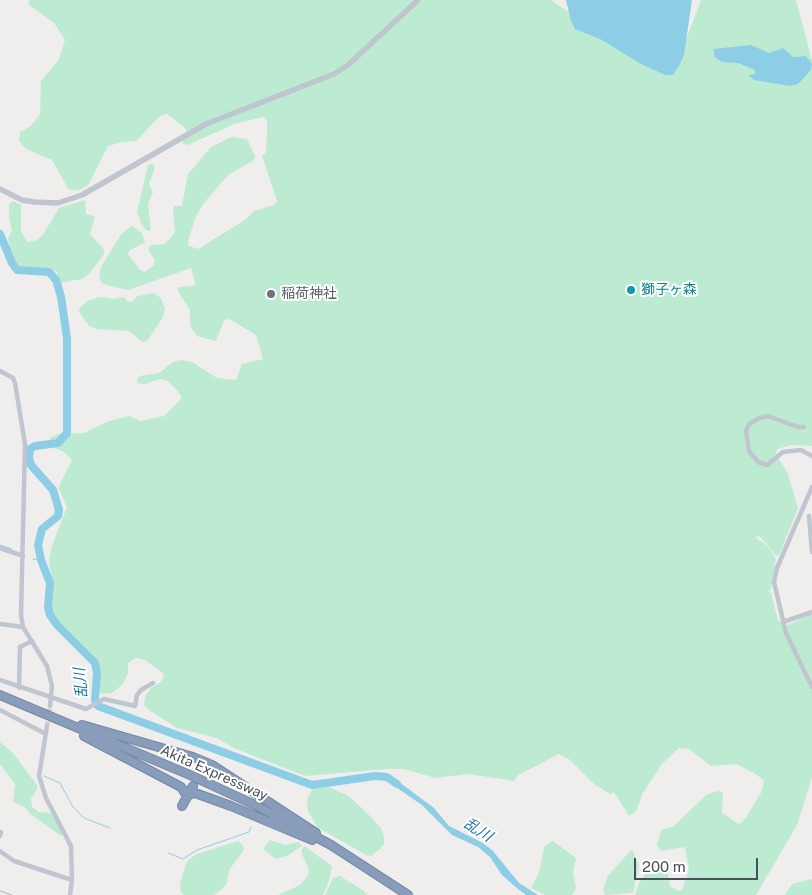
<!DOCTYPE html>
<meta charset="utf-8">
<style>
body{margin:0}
#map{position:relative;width:812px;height:895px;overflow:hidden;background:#f0eded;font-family:"Public Sans",sans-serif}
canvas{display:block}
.scale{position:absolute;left:634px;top:858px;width:124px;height:22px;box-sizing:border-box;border:2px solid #474f59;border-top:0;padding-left:6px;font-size:15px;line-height:18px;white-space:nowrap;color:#474f59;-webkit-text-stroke:4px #fff;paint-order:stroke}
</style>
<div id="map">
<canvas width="812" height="895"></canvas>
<div class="scale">200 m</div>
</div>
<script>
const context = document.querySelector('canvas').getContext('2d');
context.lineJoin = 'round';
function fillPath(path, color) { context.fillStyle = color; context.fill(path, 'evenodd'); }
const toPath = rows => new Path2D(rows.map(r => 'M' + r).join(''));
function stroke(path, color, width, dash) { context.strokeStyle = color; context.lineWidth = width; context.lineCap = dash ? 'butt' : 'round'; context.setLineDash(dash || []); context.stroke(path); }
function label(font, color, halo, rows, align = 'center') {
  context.font = font + ' "Public Sans","Noto Sans JP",sans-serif'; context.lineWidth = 4; context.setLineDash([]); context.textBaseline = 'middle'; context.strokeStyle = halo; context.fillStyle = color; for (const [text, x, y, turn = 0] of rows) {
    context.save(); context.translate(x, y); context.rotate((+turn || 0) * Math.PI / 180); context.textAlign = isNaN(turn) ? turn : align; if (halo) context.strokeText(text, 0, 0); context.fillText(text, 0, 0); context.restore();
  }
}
fillPath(toPath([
 [29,0,551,0,596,31,680,56,701,0,796,0,812,60,812,446,791,445,777,449,776,454,788,474,798,508,780,553,778,556,775,555,768,545,759,536,755,537,768,546,776,559,771,589,768,592,771,593,778,620,785,626,812,614,812,777,797,825,756,895,635,895,639,883,655,860,659,871,668,873,670,886,678,891,682,890,689,869,685,847,661,851,657,845,661,830,674,826,706,795,718,791,723,793,722,813,739,824,745,819,762,791,764,781,756,774,736,764,711,766,689,749,679,748,662,764,643,793,636,811,629,816,614,792,610,794,594,784,570,760,559,754,518,775,514,781,469,774,435,778,404,769,388,769,305,776,236,749,216,738,177,728,149,710,144,705,145,697,151,688,161,682,164,674,145,660,136,658,128,663,128,673,122,685,112,693,102,694,99,690,100,667,93,656,58,623,52,612,50,600,53,583,49,562,51,549,67,507,59,489,60,484,72,460,64,452,50,446,50,438,59,434,84,433,109,421,129,416,140,421,164,416,182,398,177,390,168,381,160,379,145,384,138,383,137,379,140,376,159,373,173,362,181,360,192,362,217,378,236,380,242,364,263,359,256,335,229,319,224,320,216,341,197,336,190,326,190,310,178,291,178,287,194,286,195,283,191,268,128,290,103,284,99,278,101,267,122,233,132,226,142,233,145,242,129,251,128,254,140,270,145,272,154,265,155,261,149,251,149,247,151,245,165,244,175,232,173,211,174,206,182,206,188,174,211,147,231,137,247,139,255,156,254,160,228,175,204,203,196,216,188,241,189,246,198,249,245,220,254,211,274,205,277,201,262,156,266,152,267,133,267,121,263,117,234,124,188,145,183,144,183,139,188,135,185,128,167,114,160,116,136,141,122,142,108,146,89,184,79,190,69,190,52,160,26,149,19,141,20,132,31,126,40,114,41,81,59,59,65,40,54,23,29,5],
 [153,164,155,168,149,184,153,192,148,204,151,230,147,231,142,225,137,212,148,165],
 [85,200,86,214,95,217,90,234,104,249,104,254,89,274,82,279,59,283,57,272,50,268,22,268,11,260,8,238,12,231,9,218,9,204,13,201,21,205,21,231,27,242,37,240,42,236,59,208],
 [154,293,161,298,165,309,162,319,147,341,142,342,129,331,97,329,89,326,79,312,80,307,88,301,99,297,114,299,124,297,128,302,133,301,137,296],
 [0,742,13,753,37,785,37,789,31,799,32,807,39,812,51,813,63,832,61,836,29,813,25,807,13,802,15,784,0,764],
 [322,786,331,788,349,796,371,817,381,828,384,836,384,844,380,849,371,856,366,855,317,827,308,811,307,799,313,788],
 [270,840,285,845,299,842,302,846,287,856,276,859,263,849],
 [238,841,243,845,244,850,229,870,227,883,222,889,214,895,184,895,181,892,180,884,186,863,191,858,197,854],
 [553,841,576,858,573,873,576,888,572,895,545,895,531,888,539,872,544,847],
 [304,846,332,866,329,881,323,895,278,895,300,885,308,875,309,870,301,852],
 [632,849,639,866,633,893,605,895,603,889,608,876],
 [340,876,364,891,367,895,325,895,333,878],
 [812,879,812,895,785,895,792,884]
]), '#bdebd2');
fillPath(toPath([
 [566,0,692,0,684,55,679,66,673,75,665,75,639,63,602,40,575,29,571,21],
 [751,45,769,53,783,48,793,57,806,56,812,64,811,70,798,84,790,86,754,80,748,75,755,74,755,70,738,63,722,62,715,57,713,49],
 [391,776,434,808,449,826,483,843,493,851,519,883,538,895,526,895,518,889,502,875,490,857,478,847,452,835,422,805,387,781]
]), '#8dcee6');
stroke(toPath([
 [0,545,12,549],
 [33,559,41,560],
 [44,776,60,783,73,807,84,818,110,828],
 [168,853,183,859,197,850,249,832,251,827]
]), '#8dcee6', 1);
stroke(toPath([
 [0,234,12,263,17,270,49,272,56,280,61,297,67,338,67,433,58,443,35,446,30,449,29,458,31,465,53,490,59,510,58,516,42,529,38,545,41,560,50,583,48,607,50,615,57,625,95,663,97,673,95,700,98,706,312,785,375,776,387,777,397,784]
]), '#8dcee6', 8);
stroke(toPath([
 [47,726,50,706]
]), '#cecdcf', 4.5, [4.5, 2]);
stroke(toPath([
 [194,783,200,769]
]), '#cecdcf', 8, [8, 4]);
const motorway = toPath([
 [0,695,190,775,257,806,331,845,408,895],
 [82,725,193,757,212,765,316,833],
 [84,736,181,787,185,793],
 [188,795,195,793,231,806,312,840],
 [182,806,193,786]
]);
stroke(motorway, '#7388a5', 10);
stroke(toPath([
 [0,371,13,378,15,383,25,444,21,615,23,627,47,666,52,686,50,706],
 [804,427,798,427,768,416,759,418,749,424,746,431,749,451,758,462,767,465,783,452,801,450,812,456],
 [812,487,777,568,774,582,786,633,812,687],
 [809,516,812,552],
 [0,548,23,556],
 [783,622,812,612],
 [0,624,23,627],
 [0,680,86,709,104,699,135,706,137,695,141,690,153,683],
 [19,688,20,647,32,641],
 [0,710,46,734],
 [47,726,39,776,46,798,71,846,72,880,70,895],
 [0,836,1,832],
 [0,851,14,861,72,880]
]), '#bfc6cf', 4.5);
stroke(toPath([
 [0,189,22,200,34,202,58,203,82,195,206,124,334,74,348,65,418,0]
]), '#bfc6cf', 5.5);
stroke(motorway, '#879db9', 8);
stroke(toPath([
 [0,891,12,895]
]), '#b0b2b7', 1);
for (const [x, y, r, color] of [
 [631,290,5,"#0f9aa8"],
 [271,294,5,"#6b7280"]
]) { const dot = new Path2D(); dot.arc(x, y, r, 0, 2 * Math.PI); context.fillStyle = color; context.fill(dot); stroke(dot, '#fff', 2); }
label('14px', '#0d838f', '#fff', [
 ["獅子ヶ森",641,290]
], 'left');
label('14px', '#5b616d', '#fff', [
 ["稲荷神社",281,294]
], 'left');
label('14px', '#474f59', '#fff', [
 ["Akita Expressway",214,773,24]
]);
label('italic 15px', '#15799e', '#fff', [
 ["乱川",81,683,-95],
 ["乱川",478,830,32]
]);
</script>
